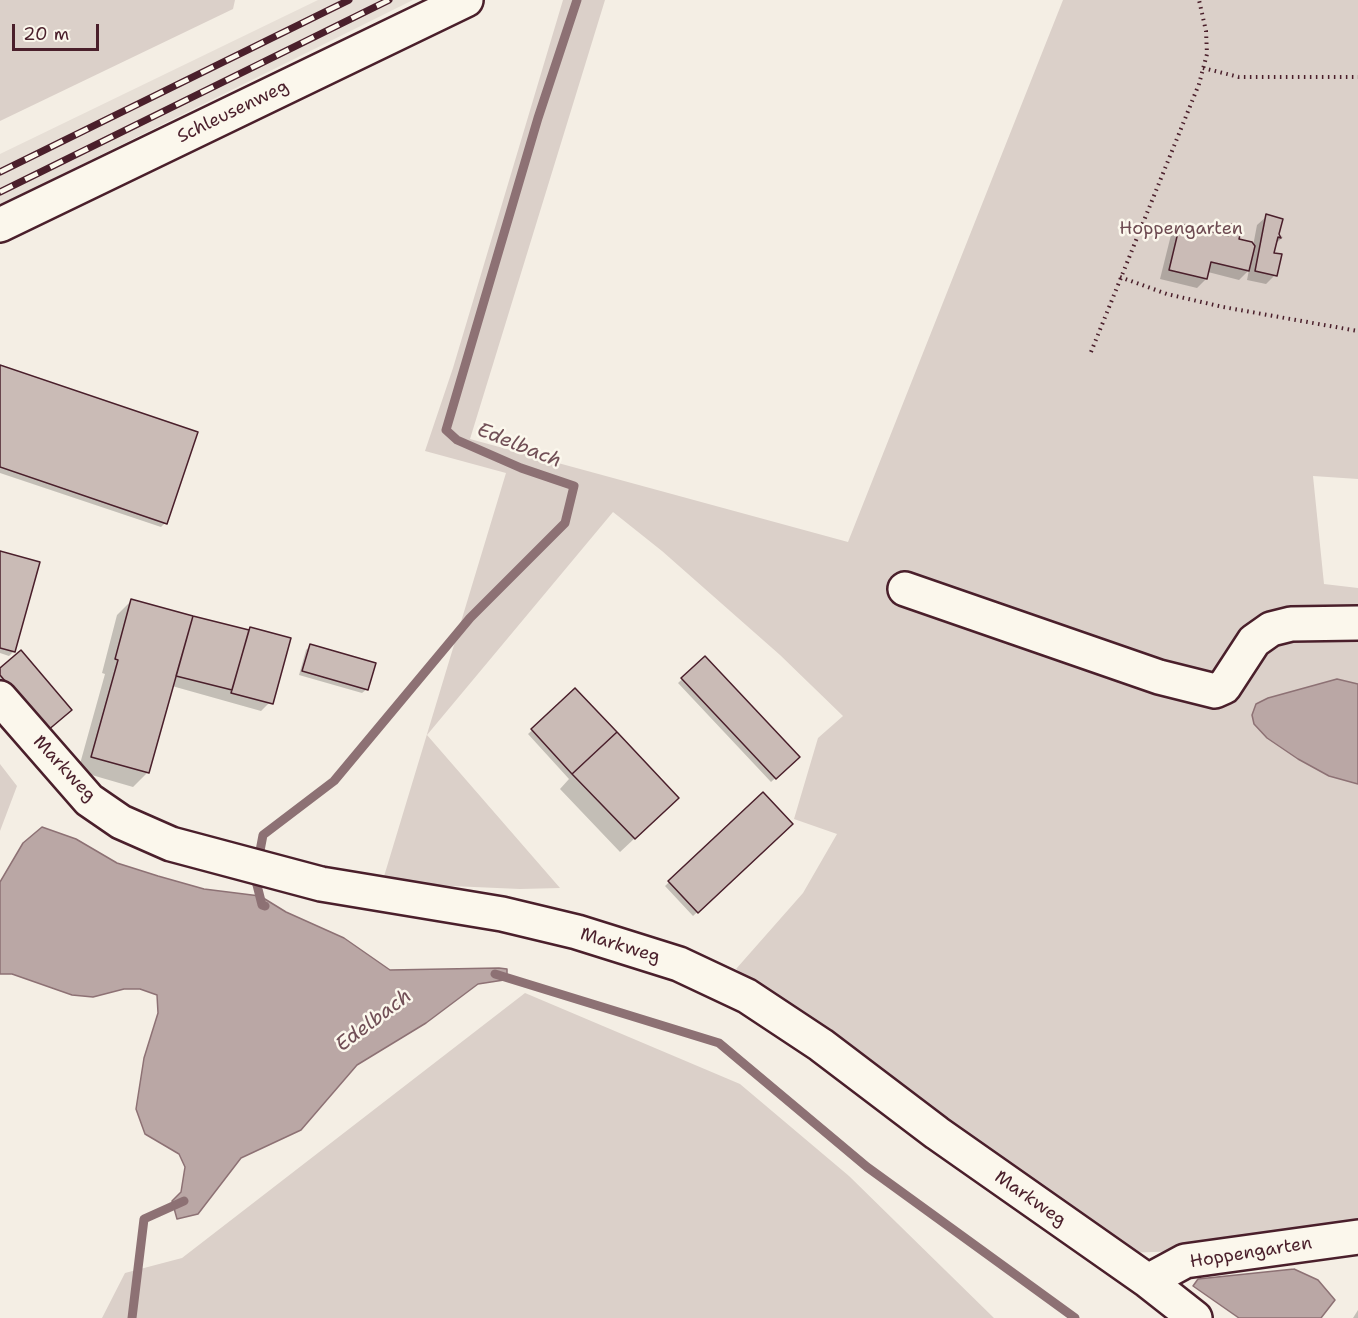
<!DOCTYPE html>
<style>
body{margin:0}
#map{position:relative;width:1358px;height:1318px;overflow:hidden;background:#f4eee4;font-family:"Shantell Sans",sans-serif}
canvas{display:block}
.scale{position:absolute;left:12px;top:24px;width:87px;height:27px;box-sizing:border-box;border:3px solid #4a1f2b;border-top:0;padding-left:8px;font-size:18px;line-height:21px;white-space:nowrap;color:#4a1f2b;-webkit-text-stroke:4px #fbf7ec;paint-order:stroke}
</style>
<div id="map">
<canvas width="1358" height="1318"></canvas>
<div class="scale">20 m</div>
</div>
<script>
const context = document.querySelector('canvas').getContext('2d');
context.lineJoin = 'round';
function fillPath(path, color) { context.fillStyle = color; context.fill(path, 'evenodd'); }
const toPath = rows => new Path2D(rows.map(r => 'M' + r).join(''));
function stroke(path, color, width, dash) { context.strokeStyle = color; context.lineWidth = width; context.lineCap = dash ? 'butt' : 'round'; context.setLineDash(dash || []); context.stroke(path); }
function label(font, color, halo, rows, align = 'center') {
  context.font = font + ' "Shantell Sans",sans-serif'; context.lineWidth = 5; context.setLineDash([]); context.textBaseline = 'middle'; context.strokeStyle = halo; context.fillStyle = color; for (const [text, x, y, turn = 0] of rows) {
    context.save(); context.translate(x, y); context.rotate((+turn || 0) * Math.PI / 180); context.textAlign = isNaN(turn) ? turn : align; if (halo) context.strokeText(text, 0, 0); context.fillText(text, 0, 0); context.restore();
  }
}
fillPath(toPath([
 [318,0,413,0,0,205,0,154]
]), '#e7dfd6');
fillPath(toPath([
 [0,0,235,0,233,9,0,121],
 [563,0,605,0,470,439,848,542,1063,0,1358,0,1358,479,1313,476,1324,584,1358,588,1358,1228,1182,1251,1125,1253,825,1037,736,969,803,893,837,834,794,819,818,738,843,716,780,655,662,551,613,512,427,735,560,888,520,889,382,883,506,473,425,451,453,368],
 [0,764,17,786,0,831],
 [525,993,740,1084,849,1176,994,1318,102,1318,125,1273,182,1258]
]), '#dbd0c9');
const water = toPath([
 [1337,679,1358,684,1358,784,1329,776,1298,759,1267,738,1254,724,1252,715,1256,704,1268,698,1337,679],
 [42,827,76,839,117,863,158,876,204,889,260,896,286,912,344,938,390,970,499,968,507,969,507,975,504,980,478,984,426,1023,357,1065,301,1130,241,1158,198,1214,177,1219,172,1201,181,1192,185,1167,179,1154,145,1134,136,1109,144,1058,158,1013,157,995,140,989,124,989,93,997,72,995,12,974,0,974,0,882,23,843,42,827],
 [1294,1269,1318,1280,1335,1300,1321,1318,1239,1318,1193,1286,1198,1279,1294,1269]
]);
fillPath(water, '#baa7a5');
stroke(water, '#8d7174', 1.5);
fillPath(toPath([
 [1267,216,1277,235,1283,237,1274,245,1272,254,1275,275,1266,284,1247,280,1249,270,1239,280,1208,272,1206,279,1197,288,1160,279,1171,235,1180,226,1222,236,1231,226,1237,240,1253,246,1257,225],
 [0,366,165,523,161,527,0,473],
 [0,552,14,651,9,656,0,653],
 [131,601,248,631,250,628,270,702,261,711,172,686,148,772,133,787,78,771,105,674,102,673,117,615],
 [310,646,367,689,362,693,299,675,306,650],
 [705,658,798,757,771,782,678,683],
 [0,670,70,710,0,684],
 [575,690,663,812,620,852,560,789,569,779,528,734],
 [763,794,791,824,693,916,665,886],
 [1358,1310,1358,1318,1353,1318]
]), '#0003');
stroke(toPath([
 [259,856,263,835,334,781,470,618,565,523,574,486,521,468,457,440,446,430,538,118,577,0],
 [256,881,262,905,265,906],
 [495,974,719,1043,867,1167,1075,1318],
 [132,1318,144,1219,184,1201]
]), '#8d7174', 9);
const building = toPath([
 [1266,214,1283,219,1279,234,1281,238,1278,237,1274,253,1282,254,1277,276,1255,271,1266,214],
 [1180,224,1228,236,1231,224,1242,227,1239,239,1252,242,1255,246,1249,271,1211,262,1207,279,1169,270,1180,224],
 [0,365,198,432,167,524,0,467,0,365],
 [0,551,40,562,15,652,0,648,0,551],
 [131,599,193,616,149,773,91,757,118,660,115,659,131,599],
 [193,616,249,630,232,690,176,676,193,616],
 [250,627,291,638,273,704,231,693,250,627],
 [310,644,376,663,368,690,302,671,310,644],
 [21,650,72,710,47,731,0,675,0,668,21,650],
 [705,656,800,757,776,779,681,678,705,656],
 [575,688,617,732,572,774,531,729,575,688],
 [617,732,679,798,635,839,572,774,617,732],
 [763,792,793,824,698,913,668,881,763,792]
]);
fillPath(building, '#cabbb6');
stroke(building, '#4a1f2b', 1.5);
const minor = toPath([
 [0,225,466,0],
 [905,589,1159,677,1215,691,1224,687,1254,641,1271,629,1291,624,1358,623],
 [0,698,89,800,121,822,171,844,321,884,502,914,577,932,679,964,747,996,821,1045,937,1133,1148,1281,1195,1318],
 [1148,1281,1185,1261,1358,1237]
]);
stroke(minor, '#4a1f2b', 38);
stroke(toPath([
 [1203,68,1239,77,1358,77],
 [1120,277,1167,294,1223,307,1358,331],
 [1091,352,1199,84,1207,54,1206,31,1199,0]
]), '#4a1f2b', 4, [1.5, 4.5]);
stroke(minor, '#fbf7ec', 33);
const rail = toPath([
 [0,172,349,0],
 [0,192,389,0]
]);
stroke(rail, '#4a1f2b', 7);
stroke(rail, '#fbf7ec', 4.5, [14]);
label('18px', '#4a1f2b', '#fbf7ec', [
 ["Schleusenweg",233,112,-26],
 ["Markweg",64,769,47],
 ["Markweg",620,946,17],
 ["Markweg",1030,1199,35],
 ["Hoppengarten",1251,1253,-9]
]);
label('18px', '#6e4b52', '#fbf7ec', [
 ["Hoppengarten",1181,229]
]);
label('italic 20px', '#714f56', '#fbf7ec', [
 ["Edelbach",519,446,22],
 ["Edelbach",374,1021,-37]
]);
</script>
